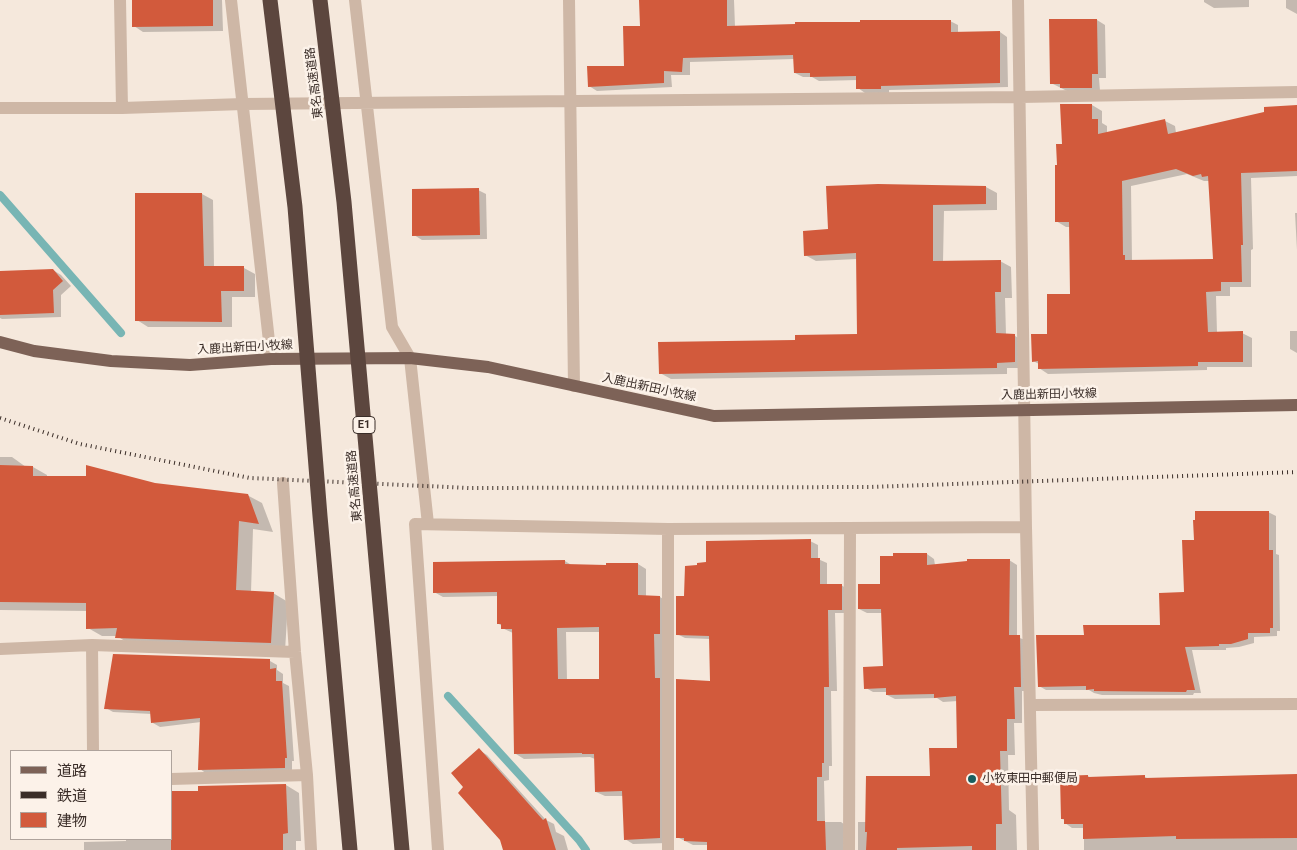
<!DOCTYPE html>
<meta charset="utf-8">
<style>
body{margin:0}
#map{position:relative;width:1297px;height:850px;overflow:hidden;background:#f5e8dc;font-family:Roboto,"Noto Sans JP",sans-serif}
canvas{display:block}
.legend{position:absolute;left:10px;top:750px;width:162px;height:90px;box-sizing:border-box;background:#fcf2e9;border:1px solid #aea39c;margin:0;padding:6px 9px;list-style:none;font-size:15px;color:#3a2d28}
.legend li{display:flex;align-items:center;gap:10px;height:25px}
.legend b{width:25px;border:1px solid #aea39c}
</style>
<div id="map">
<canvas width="1297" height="850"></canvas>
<ul class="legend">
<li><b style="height:6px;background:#7d6257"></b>道路</li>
<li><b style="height:6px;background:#3a2d28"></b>鉄道</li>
<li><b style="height:14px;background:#d25a3c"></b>建物</li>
</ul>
</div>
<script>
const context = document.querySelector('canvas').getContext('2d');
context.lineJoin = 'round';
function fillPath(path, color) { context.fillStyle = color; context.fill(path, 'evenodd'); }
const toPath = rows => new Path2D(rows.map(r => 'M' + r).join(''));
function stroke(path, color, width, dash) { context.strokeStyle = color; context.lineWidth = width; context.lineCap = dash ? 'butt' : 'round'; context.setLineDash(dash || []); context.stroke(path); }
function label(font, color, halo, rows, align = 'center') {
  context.font = font + ' Roboto,"Noto Sans JP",sans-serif'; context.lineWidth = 5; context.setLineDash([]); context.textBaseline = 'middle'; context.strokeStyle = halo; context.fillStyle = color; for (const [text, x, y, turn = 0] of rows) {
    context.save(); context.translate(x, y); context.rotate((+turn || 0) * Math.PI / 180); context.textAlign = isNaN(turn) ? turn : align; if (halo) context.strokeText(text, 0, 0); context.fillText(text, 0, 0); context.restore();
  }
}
fillPath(toPath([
 [133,0,222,0,223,31,143,32,134,26],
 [640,0,734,0,735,27,950,21,958,25,958,33,1000,32,1007,37,1008,87,889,90,889,93,865,93,858,88,858,80,819,81,812,77,803,77,795,73,794,59,690,62,690,75,671,75,672,87,597,91,589,86,626,67,642,27],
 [1204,0,1249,0,1249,7,1214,8,1204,2],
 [1286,0,1297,0,1297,14,1286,8],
 [1050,20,1097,20,1105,25,1106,78,1099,78,1100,91,1069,92,1051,83],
 [1092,105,1102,111,1102,123,1107,126,1107,133,1165,121,1175,126,1176,133,1297,107,1297,176,1251,178,1253,249,1251,250,1251,287,1230,287,1230,296,1216,296,1217,333,1242,333,1252,338,1252,367,1207,367,1207,370,1048,374,1039,368,1039,364,1033,361,1072,295,1070,227,1066,227,1056,221,1058,166,1064,145],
 [1187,174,1204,181,1210,181,1214,260,1132,261,1131,186],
 [986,187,997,193,997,210,944,211,943,262,1000,261,1011,267,1012,298,1005,298,1006,335,1015,336,1026,342,1026,368,1007,368,1007,374,671,379,660,373,796,341,859,335,857,259,816,261,805,255,829,230],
 [478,190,486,194,487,239,422,240,414,235],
 [202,194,213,200,214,267,244,268,255,274,255,297,232,297,232,327,148,327,137,320],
 [1295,213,1297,213,1297,250],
 [53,270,61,275,71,286,61,295,61,317,2,319,0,318,0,272],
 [1290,331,1297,331,1297,353,1290,349],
 [0,457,12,457,26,467,33,467,47,475,47,477,155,485,247,495,262,503,273,532,253,529,251,592,273,593,288,602,285,651,131,645,117,636,102,636,88,628,87,611,0,610],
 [1268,512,1276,516,1276,554,1279,555,1280,631,1277,631,1277,636,1254,637,1254,643,1239,647,1226,648,1226,650,1192,650,1201,693,1194,693,1193,695,1102,695,1094,693,1089,690,1046,690,1039,686,1085,636,1162,626,1186,593,1195,541],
 [810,541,818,545,818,559,827,563,827,585,841,585,849,590,849,613,835,613,837,691,831,691,832,766,829,766,829,780,824,781,825,822,841,822,848,827,848,850,709,850,708,845,693,845,677,837,711,682,710,639,685,638,677,634,686,598,698,567],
 [927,554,934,559,935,565,1009,560,1017,565,1017,637,1028,641,1029,691,1022,691,1022,723,1014,723,1015,755,1008,755,1009,810,1016,815,1017,850,858,850,858,822,866,822,931,778,959,749,958,701,943,702,937,698,895,699,887,695,887,692,873,692,866,688,885,667,882,613,867,613,859,609,881,585],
 [565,561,573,566,607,566,638,564,646,569,646,597,660,597,668,602,668,843,633,844,625,839,624,796,605,796,596,792,595,759,590,757,524,759,516,754,513,633,502,628,502,626,499,624,499,596,443,597,434,592,434,563],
 [566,632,600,632,600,680,567,680],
 [114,655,270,661,277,665,277,670,283,674,283,683,289,686,294,761,292,761,292,771,207,774,200,769,201,722,160,727,153,723,152,714,113,712,106,708],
 [479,750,487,755,546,820,554,824,556,832,564,836,568,850,504,850,501,840,465,787],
 [1088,776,1091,778,1145,777,1149,779,1297,776,1297,850,1084,850,1084,828,1072,828,1065,823,1065,820,1062,819],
 [286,785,299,793,301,841,296,841,296,850,84,850,84,842,126,841,126,839,171,839,199,792]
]), '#0003');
stroke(toPath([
 [0,195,121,333],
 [448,696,579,840,586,850]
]), '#78b5b4', 8);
fillPath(toPath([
 [132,0,213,0,213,26,132,27],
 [639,0,727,0,727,26,795,24,795,22,860,22,860,20,951,20,951,32,1000,31,1000,83,881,86,881,89,856,89,856,76,810,77,810,73,794,73,793,55,683,58,682,72,664,71,664,83,588,87,587,66,624,66,623,26,640,26],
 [1049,19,1097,19,1098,74,1092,74,1092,88,1060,88,1060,84,1050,84],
 [1060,104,1092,104,1092,119,1098,119,1098,134,1165,119,1168,134,1264,112,1264,107,1297,105,1297,171,1241,173,1243,245,1241,245,1242,282,1221,282,1221,291,1206,292,1208,332,1243,331,1243,362,1198,362,1198,366,1038,369,1038,361,1032,362,1031,334,1047,334,1047,294,1070,294,1069,222,1055,222,1055,165,1057,165,1056,144,1062,144],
 [1176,169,1193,176,1201,174,1202,177,1208,176,1213,259,1125,260,1125,255,1123,255,1122,181],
 [878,184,986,186,986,204,933,205,933,261,1001,260,1001,292,995,292,996,333,1015,334,1015,362,997,363,997,368,659,374,658,342,795,340,795,335,857,334,856,253,804,256,803,231,828,229,826,186],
 [479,188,480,235,412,236,412,189],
 [135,193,202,193,204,266,244,266,244,291,221,291,222,322,135,321],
 [53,269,63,281,53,290,54,313,0,315,0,271],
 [0,465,33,466,33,476,86,476,86,465,155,483,248,494,259,524,239,521,236,590,274,592,271,643,115,638,117,628,86,629,86,603,0,602],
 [1195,511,1269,511,1269,550,1273,550,1273,628,1270,628,1270,633,1248,633,1248,639,1231,644,1219,644,1219,646,1185,647,1195,690,1187,690,1186,692,1094,691,1094,689,1086,690,1086,686,1038,687,1036,635,1084,635,1083,625,1160,625,1159,593,1184,592,1182,540,1194,540,1193,520,1195,520],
 [811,539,811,558,820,558,820,584,842,584,842,610,828,610,829,687,824,687,824,763,822,763,822,777,817,777,817,821,825,821,826,850,707,850,707,842,684,841,684,838,676,838,676,679,710,681,709,636,676,635,676,596,684,596,685,566,697,565,697,563,706,562,706,541],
 [893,553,927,553,927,565,967,561,967,559,1010,559,1009,635,1020,635,1021,687,1014,687,1015,719,1007,719,1007,751,1000,751,1002,824,996,824,996,850,972,850,972,846,897,848,897,850,866,850,867,832,865,832,866,776,930,776,929,748,957,748,956,696,934,698,934,694,886,695,886,688,864,689,863,667,883,666,881,609,858,609,858,584,880,584,880,556,893,556],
 [565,560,565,564,606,565,606,563,638,563,638,595,660,596,660,634,654,634,655,678,660,678,660,838,624,840,622,791,595,792,594,754,582,754,582,753,514,754,512,629,501,629,501,624,497,624,497,592,433,593,433,562],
 [599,627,599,679,558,679,557,628],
 [113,654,270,659,270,669,276,668,276,681,282,681,287,758,285,758,285,768,198,770,200,718,151,723,150,711,104,709],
 [479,748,543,820,546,818,556,850,503,850,500,840,458,793,463,787,451,773],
 [1297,774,1297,838,1176,839,1176,836,1083,839,1083,824,1064,824,1064,819,1061,819,1060,776,1088,775,1088,777,1145,775,1145,778],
 [286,784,288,833,283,834,283,850,171,850,171,791,198,791,198,786]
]), '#d25a3c');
stroke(toPath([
 [120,0,122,108],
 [231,0,271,359],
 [355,0,392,327,410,358,428,524],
 [569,0,574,386],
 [1018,0,1026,527,1033,850],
 [0,108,122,108,243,104,1020,97,1297,92],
 [283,483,295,652,307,775,311,850],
 [92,645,93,751],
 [0,649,92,645,295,652],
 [1030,705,1297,704],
 [171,779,307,775],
 [438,850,415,524,668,529,1026,527],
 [668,850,668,529],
 [849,850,850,528]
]), '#ceb7a6', 12);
stroke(toPath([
 [0,342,34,351,111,361,190,365,271,359,410,358,488,367,714,416,1297,405]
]), '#7d6257', 12);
stroke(toPath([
 [0,418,80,444,250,478,469,488,869,487,1297,472]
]), '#3a2d28', 4, [1, 4]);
stroke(toPath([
 [270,0,295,207,320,516,350,850],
 [320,0,344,202,402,850]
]), '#5c463e', 15);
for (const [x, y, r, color] of [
 [972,779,5,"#195f60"]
]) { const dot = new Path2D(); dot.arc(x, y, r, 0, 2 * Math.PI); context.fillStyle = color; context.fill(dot); stroke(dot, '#fcf2e9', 2); }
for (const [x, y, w] of [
 [364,425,22]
]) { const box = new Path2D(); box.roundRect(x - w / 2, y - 8.5, w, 17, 4); context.fillStyle = '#fcf2e9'; context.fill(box); stroke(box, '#3a2d28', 1); }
label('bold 11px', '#3a2d28', null, [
 ["E1",364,425]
]);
label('12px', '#3a2d28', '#fcf2e9', [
 ["東名高速道路",315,83,-97],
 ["入鹿出新田小牧線",245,348,-3],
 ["入鹿出新田小牧線",649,388,12],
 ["入鹿出新田小牧線",1049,395,-1],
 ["東名高速道路",355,486,-95]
]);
label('12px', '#3a2d28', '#fcf2e9', [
 ["小牧東田中郵便局",982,779]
], 'left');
</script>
